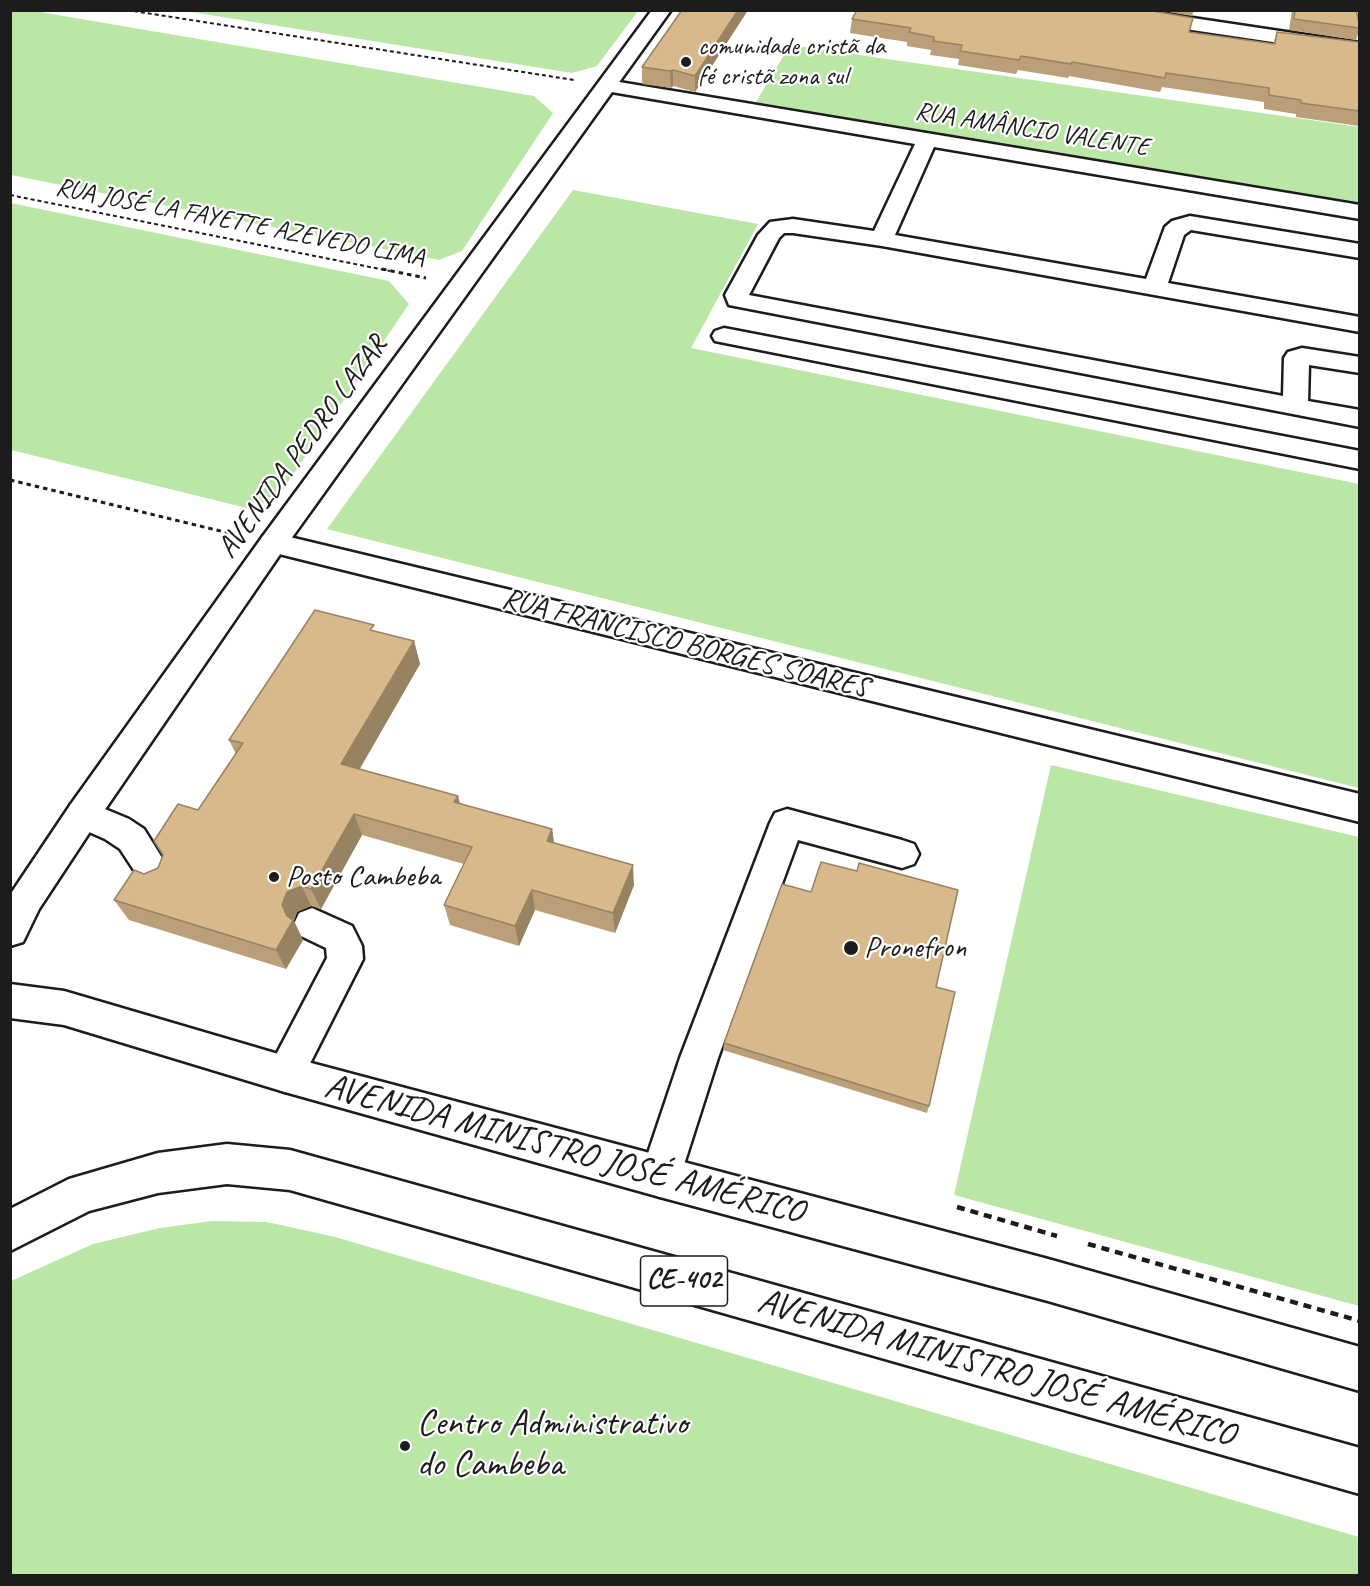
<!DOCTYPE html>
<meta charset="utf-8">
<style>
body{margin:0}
#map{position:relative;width:1370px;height:1586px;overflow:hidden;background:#fff;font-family:Caveat,sans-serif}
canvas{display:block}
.frame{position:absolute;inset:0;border:12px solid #1c1c1c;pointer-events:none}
</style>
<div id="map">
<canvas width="1370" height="1586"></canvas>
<div class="frame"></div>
</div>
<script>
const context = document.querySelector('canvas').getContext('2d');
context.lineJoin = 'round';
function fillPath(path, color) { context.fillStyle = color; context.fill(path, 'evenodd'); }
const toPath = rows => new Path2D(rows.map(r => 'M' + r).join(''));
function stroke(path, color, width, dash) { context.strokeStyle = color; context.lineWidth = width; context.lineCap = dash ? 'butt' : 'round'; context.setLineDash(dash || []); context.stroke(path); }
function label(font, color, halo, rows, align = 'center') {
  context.font = font + ' Caveat,sans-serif'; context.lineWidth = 4.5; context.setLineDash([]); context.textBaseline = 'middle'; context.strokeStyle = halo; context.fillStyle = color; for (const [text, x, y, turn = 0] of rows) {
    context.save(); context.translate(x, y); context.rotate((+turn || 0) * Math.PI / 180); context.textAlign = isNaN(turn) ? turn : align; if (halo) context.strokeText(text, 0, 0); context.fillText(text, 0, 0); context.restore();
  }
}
fillPath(toPath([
 [10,11,34,11,534,96,553,113,462,251,439,260,11,175],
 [185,11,638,11,597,66,572,73],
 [790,45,1359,127,1359,205,756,102],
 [573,190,758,224,691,348,1359,484,1359,788,327,529],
 [11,203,389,281,409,304,279,495,251,509,11,450],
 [1051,765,1359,837,1359,1306,954,1195],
 [212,1221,267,1222,335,1237,1359,1537,1359,1575,11,1575,11,1281,93,1244,160,1228]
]), '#bae7a5');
const minor = toPath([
 [1089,10,1139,10,1360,43,1360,55,1098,16,1091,14,1089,10],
 [607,80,1360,205,1360,219,934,147,895,235,1146,279,1165,227,1172,221,1190,216,1360,244,1360,258,1191,230,1184,235,1168,283,1360,317,1360,332,882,246,793,233,784,233,779,238,749,295,1283,396,1284,358,1288,352,1302,348,1360,357,1360,373,1309,365,1308,401,1360,410,1360,427,729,305,725,295,758,235,770,222,793,219,874,231,915,144,600,90,597,86,600,82,607,80],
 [724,328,1360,451,1360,469,715,341,712,336,715,331,724,328],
 [273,533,1360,794,1360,822,263,550,259,543,263,536,273,533],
 [83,800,129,819,144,829,174,877,169,887,157,892,145,887,120,849,105,839,71,824,66,814,71,804,83,800],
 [787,809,902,840,914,844,919,854,914,864,902,868,798,840,718,1058,680,1177,674,1191,660,1197,646,1191,640,1177,680,1058,770,823,775,813,787,809],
 [312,908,352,926,362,946,363,959,298,1087,285,1092,272,1087,266,1074,327,958,326,948,299,935,294,924,299,913,312,908]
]);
const major = toPath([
 [652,10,671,10,283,550,95,824,39,909,23,942,10,946,10,895,71,804,263,536,652,10],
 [10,984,64,991,285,1056,1048,1259,1360,1347,1360,1391,1048,1301,660,1197,285,1092,64,1025,10,1018,10,984],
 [227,1144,290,1150,1360,1448,1360,1494,290,1190,227,1184,158,1193,89,1211,10,1251,10,1209,69,1179,158,1153,227,1144]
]);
stroke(minor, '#1c1c1c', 5);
stroke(major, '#1c1c1c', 5);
stroke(toPath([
 [127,10,574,80],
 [10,195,390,271]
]), '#1c1c1c', 2, [4, 3]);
stroke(toPath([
 [382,269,426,278],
 [10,480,237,535]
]), '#1c1c1c', 3, [4.5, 4]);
stroke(toPath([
 [957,1207,1057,1236],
 [1088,1244,1360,1321]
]), '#1c1c1c', 4.5, [8, 6]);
fillPath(minor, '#fff');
fillPath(major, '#fff');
fillPath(toPath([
 [748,10,695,92,673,86,671,88,642,84,642,67],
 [1157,10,1194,10,1192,16],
 [1292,10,1356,10,1359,22,1359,32,1356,40,1289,30],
 [852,19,1189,32,1273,44,1277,32,1359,42,1359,126,1296,117,1296,114,1264,109,1264,102,1162,87,1160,92,1069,76,1068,78,1018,70,1016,74,958,65,959,59,930,55,931,50,907,46,907,42,850,33],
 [375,632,414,641,420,664,359,769,458,796,460,804,552,829,554,843,634,885,615,933,535,910,519,946,450,925,444,905,464,864,362,835,321,909,311,906,297,912,294,921,303,940,286,969,129,920,114,900,144,874,158,868,198,810,236,754,229,740],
 [811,892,936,987,929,1106,927,1113,723,1050,724,1043]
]), '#ba9f78');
fillPath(toPath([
 [738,10,748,10,695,92,695,76],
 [673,70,673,86,671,88,670,71],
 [414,641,420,664,350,786,341,764],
 [458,796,463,817,454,802],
 [354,814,362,835,321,909,311,889],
 [552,829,555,850,547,841],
 [633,865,634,885,615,933,613,913],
 [302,886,311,906,297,912,294,921,303,940,286,969,276,950,282,905,287,892],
 [532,890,535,910,519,946,515,926]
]), '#978262');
const building = toPath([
 [682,10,738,10,695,76,673,70,670,71,642,67,682,10],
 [857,10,1148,10,1193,18,1189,32,1275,44,1277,32,1359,42,1359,111,1301,103,1301,100,1269,95,1269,88,1166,73,1165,78,1072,62,1071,64,1021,56,1019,60,960,51,962,45,933,41,934,37,909,32,911,28,852,19,857,10],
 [1295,10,1356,10,1359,22,1359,28,1294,19,1295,10],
 [315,610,374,625,370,630,414,641,341,764,458,796,454,802,552,829,547,841,633,865,613,913,532,890,515,926,444,905,472,847,354,814,311,889,302,886,287,892,282,905,287,916,293,920,276,950,114,900,134,870,144,874,158,868,163,855,154,841,178,804,198,810,243,743,229,740,315,610],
 [821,862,857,871,859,863,958,890,936,987,955,992,929,1106,724,1043,782,884,811,892,821,862]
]);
fillPath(building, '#d8b98c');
stroke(building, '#978262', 1.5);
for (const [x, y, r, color] of [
 [686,62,6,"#1c1c1c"],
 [274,877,6,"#1c1c1c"],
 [851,948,8,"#1c1c1c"],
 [405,1446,6,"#1c1c1c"]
]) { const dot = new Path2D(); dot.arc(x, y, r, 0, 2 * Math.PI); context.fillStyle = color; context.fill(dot); stroke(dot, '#fff', 2); }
label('26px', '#1c1c1c', '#fff', [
 ["comunidade cristã da",698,47],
 ["fé cristã zona sul",698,77]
], 'left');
label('26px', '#1c1c1c', '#fff', [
 ["RUA AMÂNCIO VALENTE",1032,130,9],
 ["RUA JOSÉ LA FAYETTE AZEVEDO LIMA",240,223,11]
]);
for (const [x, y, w] of [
 [684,1281,87]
]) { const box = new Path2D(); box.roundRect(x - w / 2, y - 25, w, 50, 4.5); context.fillStyle = '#fff'; context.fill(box); stroke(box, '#1c1c1c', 1.5); }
label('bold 28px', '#1c1c1c', null, [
 ["CE-402",684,1281]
]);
label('30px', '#1c1c1c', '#fff', [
 ["AVENIDA PEDRO LAZAR",303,447,-54],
 ["RUA FRANCISCO BORGES SOARES",685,644,14]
]);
label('30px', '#1c1c1c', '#fff', [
 ["Posto Cambeba",286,877],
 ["Pronefron",864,948]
], 'left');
label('36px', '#1c1c1c', '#fff', [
 ["AVENIDA MINISTRO JOSÉ AMÉRICO",564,1150,15],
 ["AVENIDA MINISTRO JOSÉ AMÉRICO",996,1369,16]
]);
label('36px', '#1c1c1c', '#fff', [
 ["Centro Administrativo",417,1425],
 ["do Cambeba",417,1466]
], 'left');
</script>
